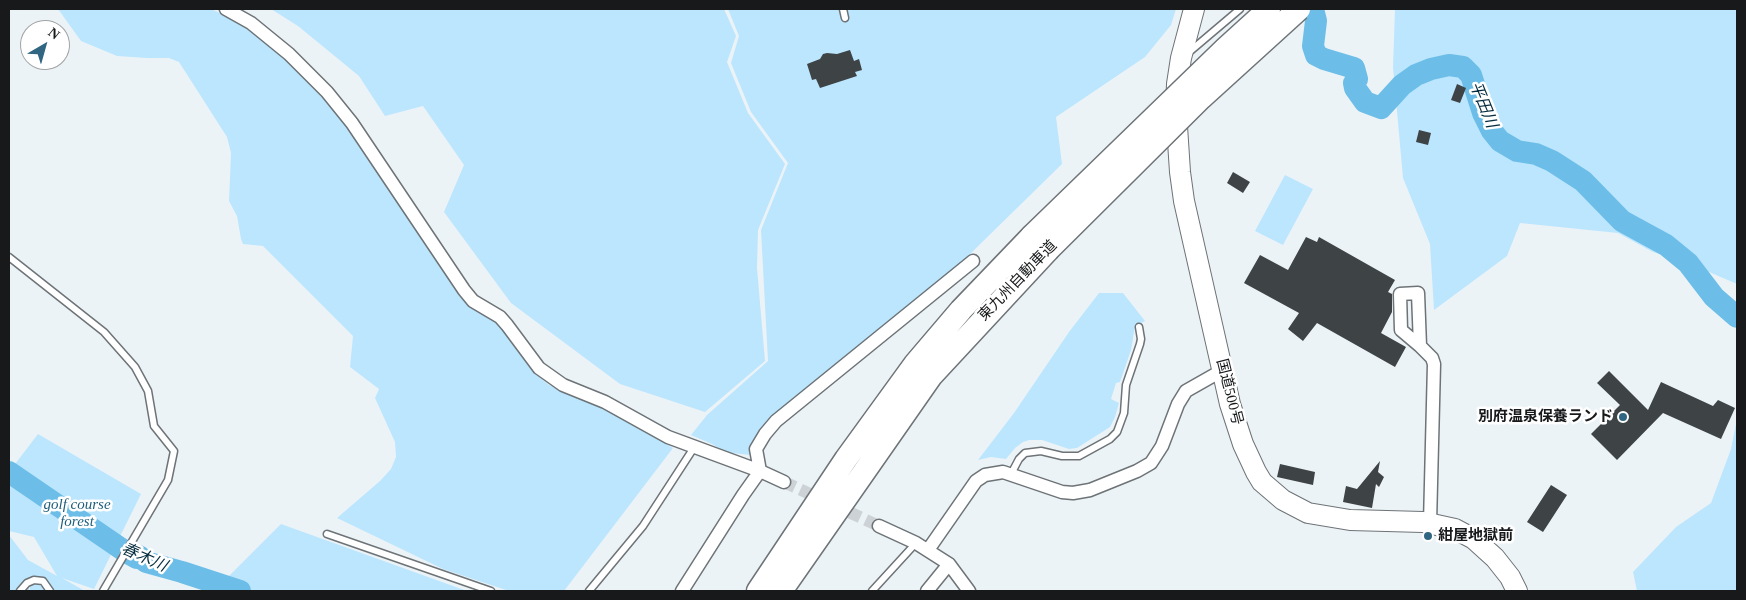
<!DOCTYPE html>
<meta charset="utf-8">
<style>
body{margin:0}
#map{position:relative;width:1746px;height:600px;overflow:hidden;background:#ecf3f7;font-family:"Times New Roman",serif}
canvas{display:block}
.frame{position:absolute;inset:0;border:10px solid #17191b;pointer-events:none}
.north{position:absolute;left:20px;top:20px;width:50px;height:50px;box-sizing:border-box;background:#fff;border:1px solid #a2a3a4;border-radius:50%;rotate:38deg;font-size:14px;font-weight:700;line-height:20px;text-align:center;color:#17191b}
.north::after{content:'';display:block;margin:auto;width:18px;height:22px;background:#306681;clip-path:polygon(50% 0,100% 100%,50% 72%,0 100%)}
</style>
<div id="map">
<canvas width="1746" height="600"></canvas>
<div class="frame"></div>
<div class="north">N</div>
</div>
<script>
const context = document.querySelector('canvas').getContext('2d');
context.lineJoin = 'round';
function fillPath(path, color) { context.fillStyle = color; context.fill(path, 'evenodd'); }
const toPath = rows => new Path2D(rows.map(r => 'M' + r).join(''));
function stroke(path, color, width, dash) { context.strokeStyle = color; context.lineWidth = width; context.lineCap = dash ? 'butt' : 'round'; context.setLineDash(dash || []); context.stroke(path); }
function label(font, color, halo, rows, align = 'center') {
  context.font = font + ' "Times New Roman","Noto Sans JP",serif'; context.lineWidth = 5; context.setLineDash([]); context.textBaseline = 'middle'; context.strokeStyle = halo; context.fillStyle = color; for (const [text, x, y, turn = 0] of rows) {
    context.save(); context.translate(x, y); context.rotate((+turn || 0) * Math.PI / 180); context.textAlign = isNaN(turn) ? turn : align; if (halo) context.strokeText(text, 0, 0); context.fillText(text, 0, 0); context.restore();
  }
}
fillPath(toPath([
 [58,9,211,9,242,23,284,58,325,100,342,121,460,293,498,324,508,336,534,373,549,385,610,409,673,448,564,591,509,591,443,569,337,518,380,481,391,469,396,457,395,442,375,398,379,389,350,367,353,336,263,246,243,244,241,239,237,216,229,201,231,153,227,137,179,62,169,58,147,58,117,56,81,41],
 [271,9,724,9,736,36,727,62,748,113,785,164,758,230,757,268,765,361,705,412,620,384,511,303,444,212,464,165,423,106,385,116,359,76,298,26],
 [728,9,1176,9,1171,25,1145,57,1056,117,1062,164,968,256,787,418,770,437,750,455,725,452,712,444,691,435,707,415,768,361,761,230,788,163,751,112,731,63,739,36],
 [1395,9,1737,9,1737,284,1688,263,1653,252,1618,233,1520,223,1507,256,1434,310,1430,244,1403,178,1393,67],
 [1285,175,1313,189,1283,245,1255,231],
 [1099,293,1123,293,1145,321,1135,326,1131,350,1120,382,1116,383,1111,399,1119,403,1115,417,1110,427,1077,448,1069,449,1042,440,1029,440,1023,442,1015,448,1006,459,991,457,978,460,1014,413,1069,332],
 [1737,419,1737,591,1637,591,1633,572,1676,527,1711,503,1731,449],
 [38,434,141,494,94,589,62,578,85,591,30,591,29,574,29,591,9,591,9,535,28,560,57,576,34,537,9,531,9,472],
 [281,524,467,591,214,591]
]), '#bce6fe');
stroke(toPath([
 [1313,9,1316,21,1313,46,1316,55,1324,59,1354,68,1357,79,1354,83,1355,88,1365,102,1381,108,1402,85,1416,75,1431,69,1449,65,1463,67,1471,75,1483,113,1492,131,1500,141,1517,151,1536,154,1552,161,1583,181,1622,221,1666,245,1688,263,1714,297,1737,317],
 [9,472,126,552,137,558,139,556,146,562,182,572,240,591]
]), '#6cbee8', 22);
fillPath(toPath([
 [850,50,854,61,859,59,862,70,855,72,857,76,820,88,816,79,812,80,807,64,820,59,823,54,827,53,837,54],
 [1457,84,1466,88,1460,103,1451,100],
 [1419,130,1431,133,1428,145,1416,142],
 [1233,172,1250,182,1243,193,1227,183],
 [1306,237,1317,242,1319,237,1395,280,1388,292,1392,294,1392,312,1381,333,1406,347,1395,367,1317,323,1303,341,1288,329,1299,313,1244,283,1260,255,1288,270],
 [1609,371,1648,410,1661,382,1713,406,1718,400,1735,408,1721,439,1663,413,1617,460,1591,434,1620,405,1597,383],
 [1380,461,1378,472,1384,477,1379,487,1376,484,1372,508,1343,502,1346,486,1357,489],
 [1280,464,1315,472,1313,485,1277,477],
 [1551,485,1567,495,1543,532,1527,522]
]), '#3e4346');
stroke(toPath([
 [784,482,879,526]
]), '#ccd2d6', 12, [12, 6]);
const service = toPath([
 [843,9,845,18],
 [1188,53,1240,9],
 [9,257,104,332,135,367,148,391,154,426,174,451,168,480,103,591],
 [1011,474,1019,459,1025,453,1041,451,1062,456,1079,456,1110,439,1117,432,1124,413,1126,385,1140,344,1141,339,1139,327],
 [327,534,491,591],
 [20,591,27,583,34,580,43,581,50,591],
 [589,591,643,526,695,446],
 [872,591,916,543]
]);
const minor = toPath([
 [226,9,251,23,289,54,327,92,352,123,464,290,473,301,500,317,507,325,539,368,563,385,605,402,668,437,760,471,784,482],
 [1420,346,1401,330,1400,294,1418,293,1420,346,1432,358,1434,364,1430,523],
 [879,526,916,543,949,564,969,591],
 [928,550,976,481,985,475,1003,472,1062,492,1073,493,1090,490,1137,471,1151,463,1162,446,1178,404,1186,391,1223,370],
 [682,591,743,495,760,471,756,449,765,434,776,421,973,261],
 [927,591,949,564]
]);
const trunk = toPath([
 [1194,9,1181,58,1177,84,1176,111,1180,172,1184,201,1230,404,1243,444,1256,472,1262,482,1283,500,1308,513,1350,520,1423,522,1455,529,1474,539,1495,558,1510,577,1517,591]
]);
const motorway = toPath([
 [758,591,846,459,915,364,961,310,1032,236],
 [781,591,931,376,1048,250]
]);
stroke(service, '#6d7376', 9);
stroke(minor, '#6d7376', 15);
stroke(trunk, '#6d7376', 22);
stroke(motorway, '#6d7376', 25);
stroke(service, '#fff', 6);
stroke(minor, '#fff', 12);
stroke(trunk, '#fff', 20);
stroke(motorway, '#fff', 22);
const motorwayBridge = toPath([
 [1032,236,1226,48,1269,9],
 [1048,250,1201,98,1299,9]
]);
stroke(motorwayBridge, '#6d7376', 25, []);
stroke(motorwayBridge, '#fff', 22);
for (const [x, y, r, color] of [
 [1623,417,5,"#306681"],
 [1428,536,5,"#306681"]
]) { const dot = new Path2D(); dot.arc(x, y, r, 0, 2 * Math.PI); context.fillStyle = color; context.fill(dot); stroke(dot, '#fff', 2); }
label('15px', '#17191b', '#fff', [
 ["東九州自動車道",1018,281,-46],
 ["国道500号",1229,392,76]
]);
label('bold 15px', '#17191b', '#fff', [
 ["別府温泉保養ランド",1613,417],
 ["紺屋地獄前",1438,536,"left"]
], 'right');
label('italic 15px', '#205f7c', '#fff', [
 ["golf course",77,505],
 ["forest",77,522]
]);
label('italic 16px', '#062d3f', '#fff', [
 ["平田川",1483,105,68],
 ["春木川",144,558,24]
]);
</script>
